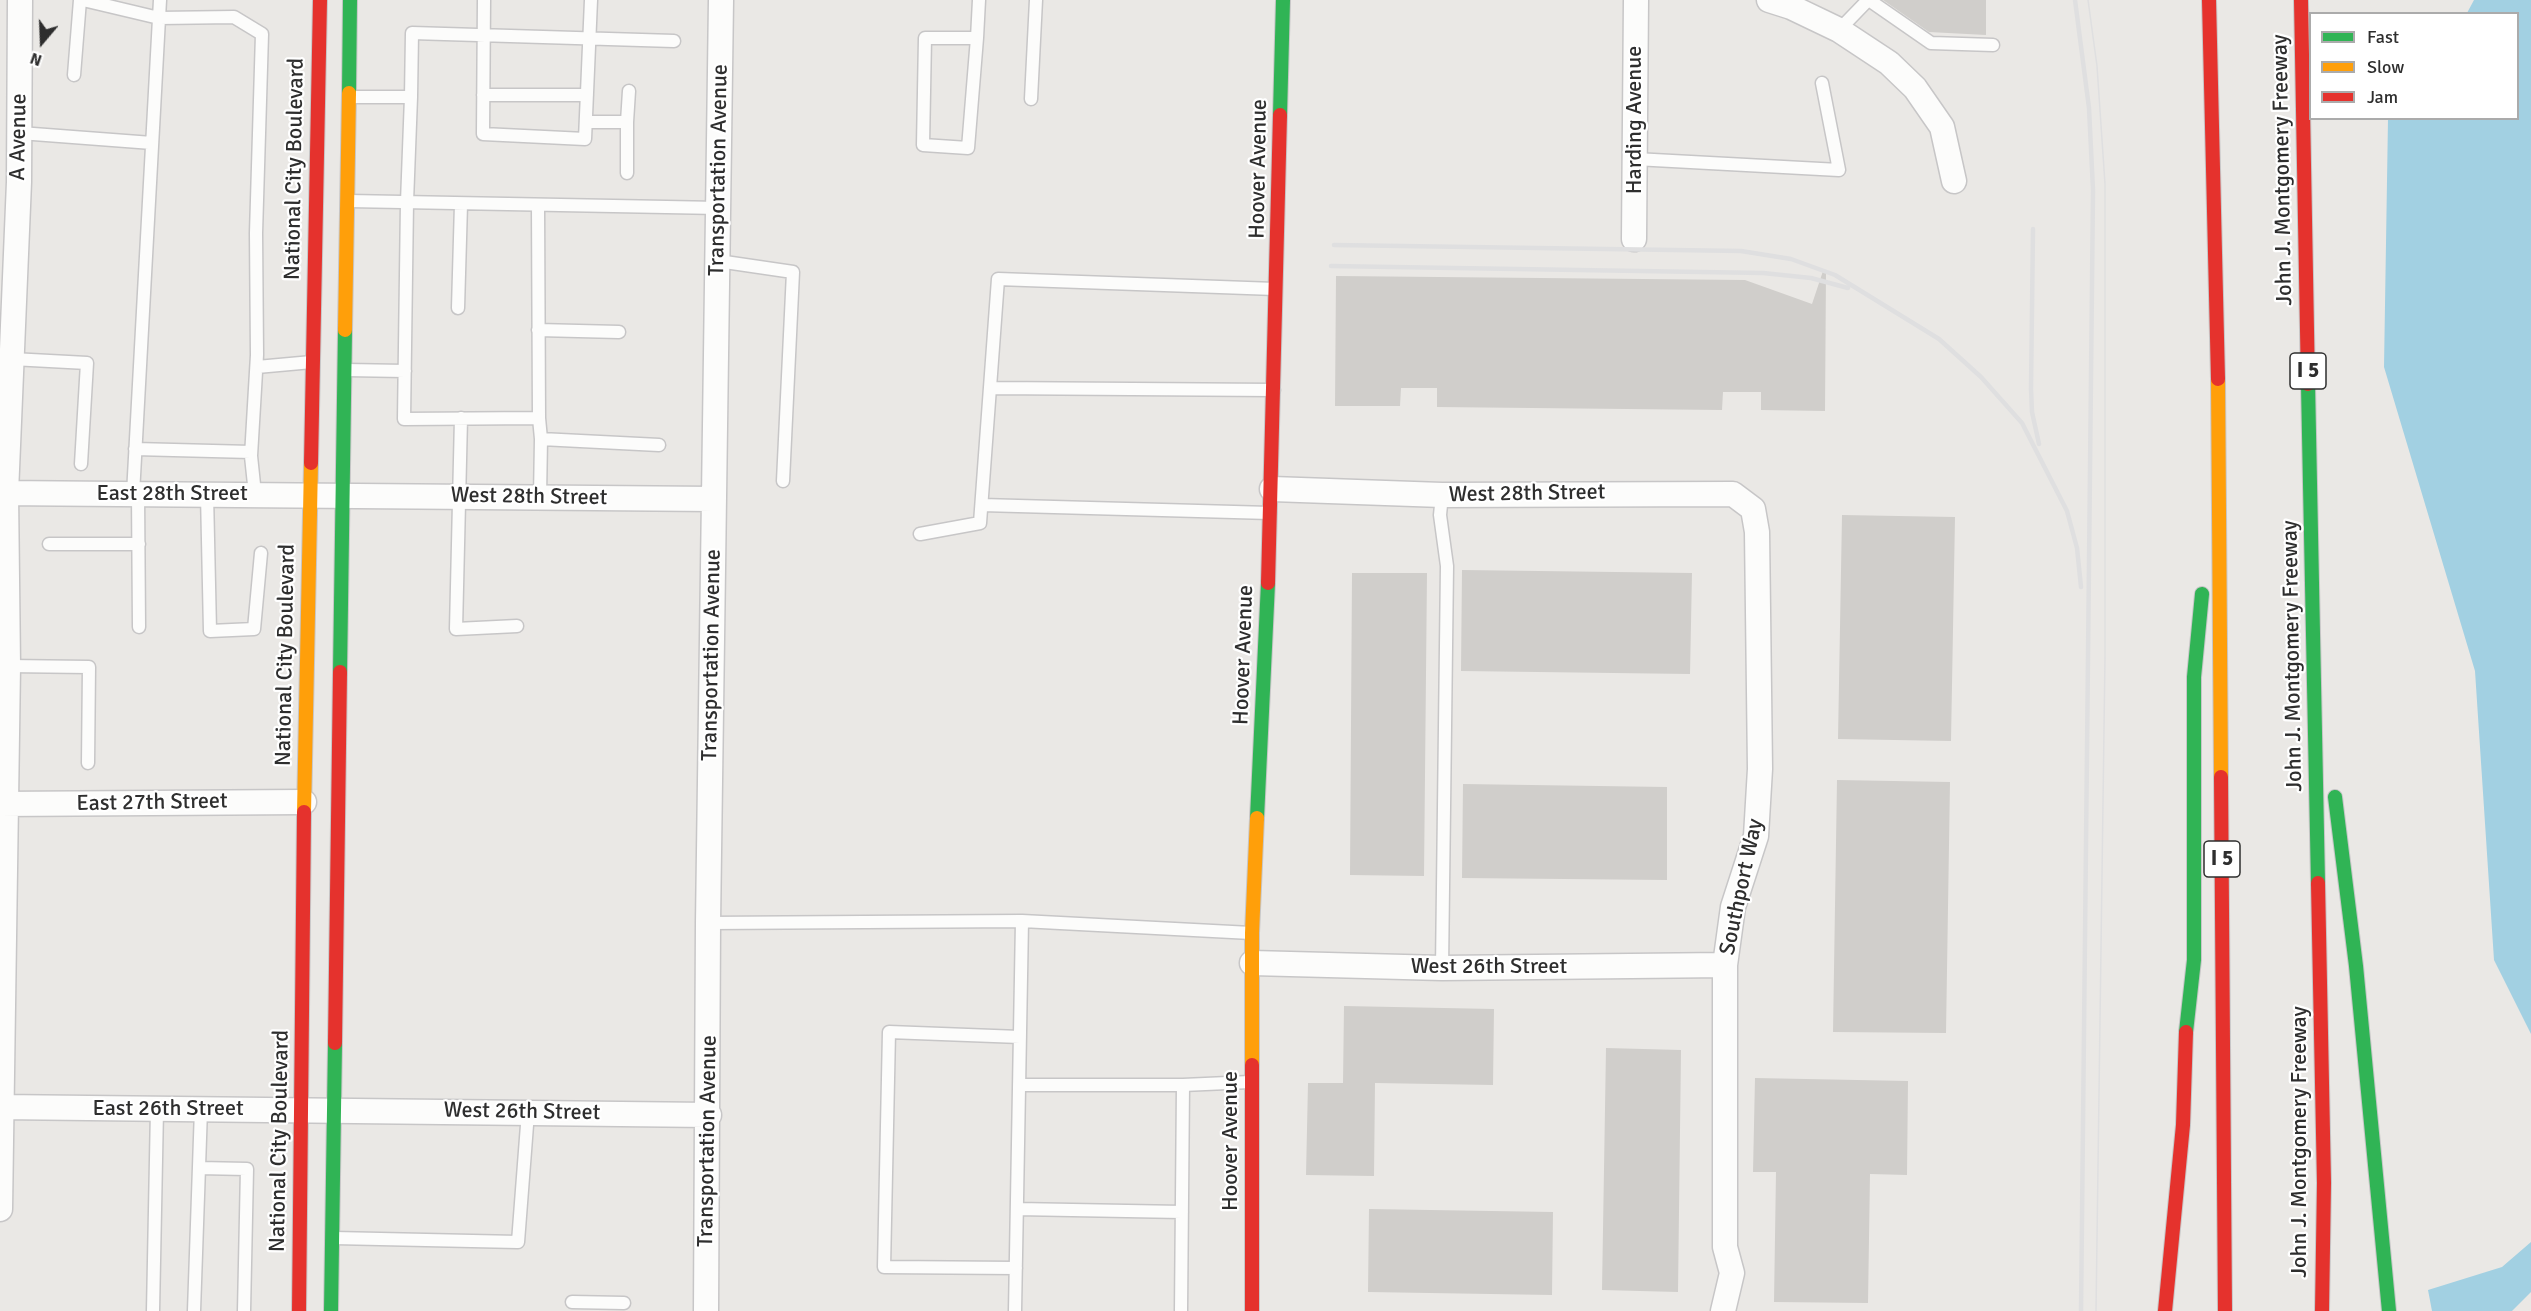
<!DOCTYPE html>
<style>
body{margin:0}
#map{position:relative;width:2531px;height:1311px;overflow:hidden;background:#eae8e5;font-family:Signika,sans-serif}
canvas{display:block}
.legend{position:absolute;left:2309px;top:12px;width:210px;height:108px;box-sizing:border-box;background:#fff;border:2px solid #ababab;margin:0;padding:8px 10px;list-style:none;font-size:18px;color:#2e2e2e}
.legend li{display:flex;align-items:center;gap:12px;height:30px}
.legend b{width:30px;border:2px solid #ababab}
.north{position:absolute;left:12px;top:12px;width:60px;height:60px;-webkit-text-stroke:4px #fff;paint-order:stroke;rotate:199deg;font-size:16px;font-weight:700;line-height:24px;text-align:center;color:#2e2e2e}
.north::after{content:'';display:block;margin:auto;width:21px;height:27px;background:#2e2e2e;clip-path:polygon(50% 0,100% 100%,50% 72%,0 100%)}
</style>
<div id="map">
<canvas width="2531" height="1311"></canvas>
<ul class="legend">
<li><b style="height:8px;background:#30b455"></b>Fast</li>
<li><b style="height:8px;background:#ff9f0a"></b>Slow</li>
<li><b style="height:8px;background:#e5322d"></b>Jam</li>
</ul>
<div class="north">N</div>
</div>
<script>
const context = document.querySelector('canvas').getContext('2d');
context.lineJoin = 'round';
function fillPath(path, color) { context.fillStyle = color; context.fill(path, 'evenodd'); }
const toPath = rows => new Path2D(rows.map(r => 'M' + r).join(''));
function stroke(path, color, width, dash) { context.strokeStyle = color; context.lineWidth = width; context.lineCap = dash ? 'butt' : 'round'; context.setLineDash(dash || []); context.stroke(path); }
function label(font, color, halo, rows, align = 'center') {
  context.font = font + ' Signika,sans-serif'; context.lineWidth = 4.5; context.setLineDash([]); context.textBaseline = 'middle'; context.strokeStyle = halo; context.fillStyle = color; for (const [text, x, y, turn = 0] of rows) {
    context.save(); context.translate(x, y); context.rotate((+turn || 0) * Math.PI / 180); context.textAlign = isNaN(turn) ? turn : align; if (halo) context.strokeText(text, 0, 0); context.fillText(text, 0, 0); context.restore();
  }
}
fillPath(toPath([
 [2474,0,2531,0,2531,1034,2494,960,2475,671,2384,367,2388,119,2518,118,2518,14,2467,13],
 [2531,1242,2531,1292,2512,1311,2432,1311,2428,1290,2502,1267]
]), '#a2d0e2');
fillPath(toPath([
 [1883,0,1986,0,1986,35,1929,32],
 [1823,271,1826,271,1825,411,1761,410,1761,392,1723,392,1722,410,1437,407,1437,388,1401,388,1400,406,1335,406,1336,276,1745,280,1812,304],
 [1842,515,1955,517,1951,741,1838,739],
 [1462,570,1692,573,1690,674,1461,671],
 [1352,573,1427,573,1424,876,1350,875],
 [1837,780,1950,782,1946,1033,1833,1032],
 [1463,784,1667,787,1667,880,1462,878],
 [1344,1006,1494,1009,1493,1085,1375,1083,1374,1176,1306,1175,1308,1083,1343,1083],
 [1606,1048,1681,1050,1678,1292,1602,1290],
 [1755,1078,1908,1081,1907,1175,1870,1174,1868,1303,1774,1302,1776,1172,1753,1172],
 [1369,1209,1553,1212,1552,1295,1368,1292]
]), '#d0cecb');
const lane = toPath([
 [83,0,159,18,234,17,262,34,256,233,257,355,251,456,255,494],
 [484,0,483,134,585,139,591,0],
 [1869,0,1931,43,1993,45],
 [1839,30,1868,0],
 [977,38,925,38,923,145,968,148,977,38,979,0],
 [74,75,80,0],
 [483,95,587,95],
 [350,97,411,97,407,202,404,419,539,418,541,439],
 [411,97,412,33,674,41],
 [1031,99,1036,0],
 [586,122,627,122,627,173],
 [627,122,629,91],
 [20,133,152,143],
 [1635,159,1839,170,1822,83],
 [349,201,719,208],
 [538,205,539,418],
 [718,261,793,272,783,481],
 [458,308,461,204],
 [538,330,619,332],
 [12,359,87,363,81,464],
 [257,367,312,362],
 [346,370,405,371],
 [990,388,1274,390],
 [461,418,456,629,517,626],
 [135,449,251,452],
 [133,494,160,0],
 [138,494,139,627],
 [207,494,210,631,254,629,261,553],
 [540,497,541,439,659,445],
 [982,505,1270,513],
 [920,534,980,523,998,279,1275,289],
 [49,544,139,544],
 [8,666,89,667,88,763],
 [708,923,1022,921,1251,933],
 [1442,968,1447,566,1440,515,1442,495],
 [1019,1085,1183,1085],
 [199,1168,247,1169,244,1311],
 [1017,1209,1182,1212],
 [334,1238,518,1242,528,1112],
 [1016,1268,884,1267,889,1032,1020,1037],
 [572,1302,624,1303],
 [153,1311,157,1109],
 [194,1311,201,1109],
 [1015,1311,1022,921],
 [1181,1311,1183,1085,1250,1082]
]);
const street = toPath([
 [1769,0,1791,7,1839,30,1889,63,1915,88,1942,127,1954,181],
 [1634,239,1636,0],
 [1272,489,1442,495,1733,494,1753,509,1757,532,1760,769,1756,836,1733,907,1725,965,1725,1247,1732,1273,1723,1311],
 [0,493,714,499],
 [0,804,304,802],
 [1252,963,1442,968,1725,965],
 [0,1107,709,1115],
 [0,1209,8,666,6,493,19,182,20,0],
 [706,1311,708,923,721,0]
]);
const fast = toPath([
 [349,93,350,0],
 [1280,115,1283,0],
 [2308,384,2318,883],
 [340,672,345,330],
 [2335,797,2356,966,2389,1311],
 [1257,818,1268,583],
 [2186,1032,2194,960,2194,677,2202,594],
 [331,1311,335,1043]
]);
const slow = toPath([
 [345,330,349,93],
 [2218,379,2221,777],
 [304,812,311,463],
 [1252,1065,1252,933,1257,818]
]);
const jam = toPath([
 [2209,0,2218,379],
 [2301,0,2308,384],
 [311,463,320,0],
 [1268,583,1280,115],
 [2221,777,2225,1311],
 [2318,883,2324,1183,2322,1311],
 [335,1043,340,672],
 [1252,1065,1252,1311],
 [299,1311,304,812],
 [2165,1311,2183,1125,2186,1032]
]);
stroke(lane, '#c7c6c7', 15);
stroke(street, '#c7c6c7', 27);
stroke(fast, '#c7c6c7', 16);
stroke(slow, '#c7c6c7', 16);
stroke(jam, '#c7c6c7', 16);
stroke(lane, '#fcfcfb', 12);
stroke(street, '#fcfcfb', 24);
stroke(fast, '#30b455', 14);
stroke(slow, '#ff9f0a', 14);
stroke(jam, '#e5322d', 14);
stroke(toPath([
 [2088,0,2097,66,2105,184,2105,657,2096,1311]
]), '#dfdfe0', 1.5);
stroke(toPath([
 [2075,0,2089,108,2093,190,2081,1311],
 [2033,229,2031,389,2032,412,2039,444],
 [1334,245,1741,251,1791,259,1835,275,1939,339,1981,377,2022,423,2067,511,2077,548,2081,587],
 [1331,266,1763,273,1811,278,1848,288]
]), '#dfdfe0', 4.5);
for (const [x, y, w] of [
 [2308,371,36],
 [2222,859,36]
]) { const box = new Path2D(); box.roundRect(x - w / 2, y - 18, w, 36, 4.5); context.fillStyle = '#fff'; context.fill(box); stroke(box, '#2e2e2e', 1.5); }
label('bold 21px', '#2e2e2e', null, [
 ["I 5",2308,371],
 ["I 5",2222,859]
]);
label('22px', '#2e2e2e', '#fff', [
 ["Harding Avenue",1635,120,-90],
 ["A Avenue",19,137,-89],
 ["National City Boulevard",295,169,-89],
 ["Hoover Avenue",1259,169,-89],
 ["Transportation Avenue",719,170,-89],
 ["John J. Montgomery Freeway",2283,170,-91],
 ["East 28th Street",172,494],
 ["West 28th Street",1527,494,-1],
 ["West 28th Street",529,497,1],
 ["National City Boulevard",286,655,-89],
 ["Transportation Avenue",712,655,-89],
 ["Hoover Avenue",1244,655,-88],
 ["John J. Montgomery Freeway",2293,656,-91],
 ["East 27th Street",152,803,-1],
 ["Southport Way",1742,887,-78],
 ["West 26th Street",1489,967],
 ["East 26th Street",168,1109],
 ["West 26th Street",522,1112,1],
 ["National City Boulevard",280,1141,-89],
 ["Transportation Avenue",708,1141,-89],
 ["Hoover Avenue",1231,1141,-90],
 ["John J. Montgomery Freeway",2300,1142,-90]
]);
</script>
